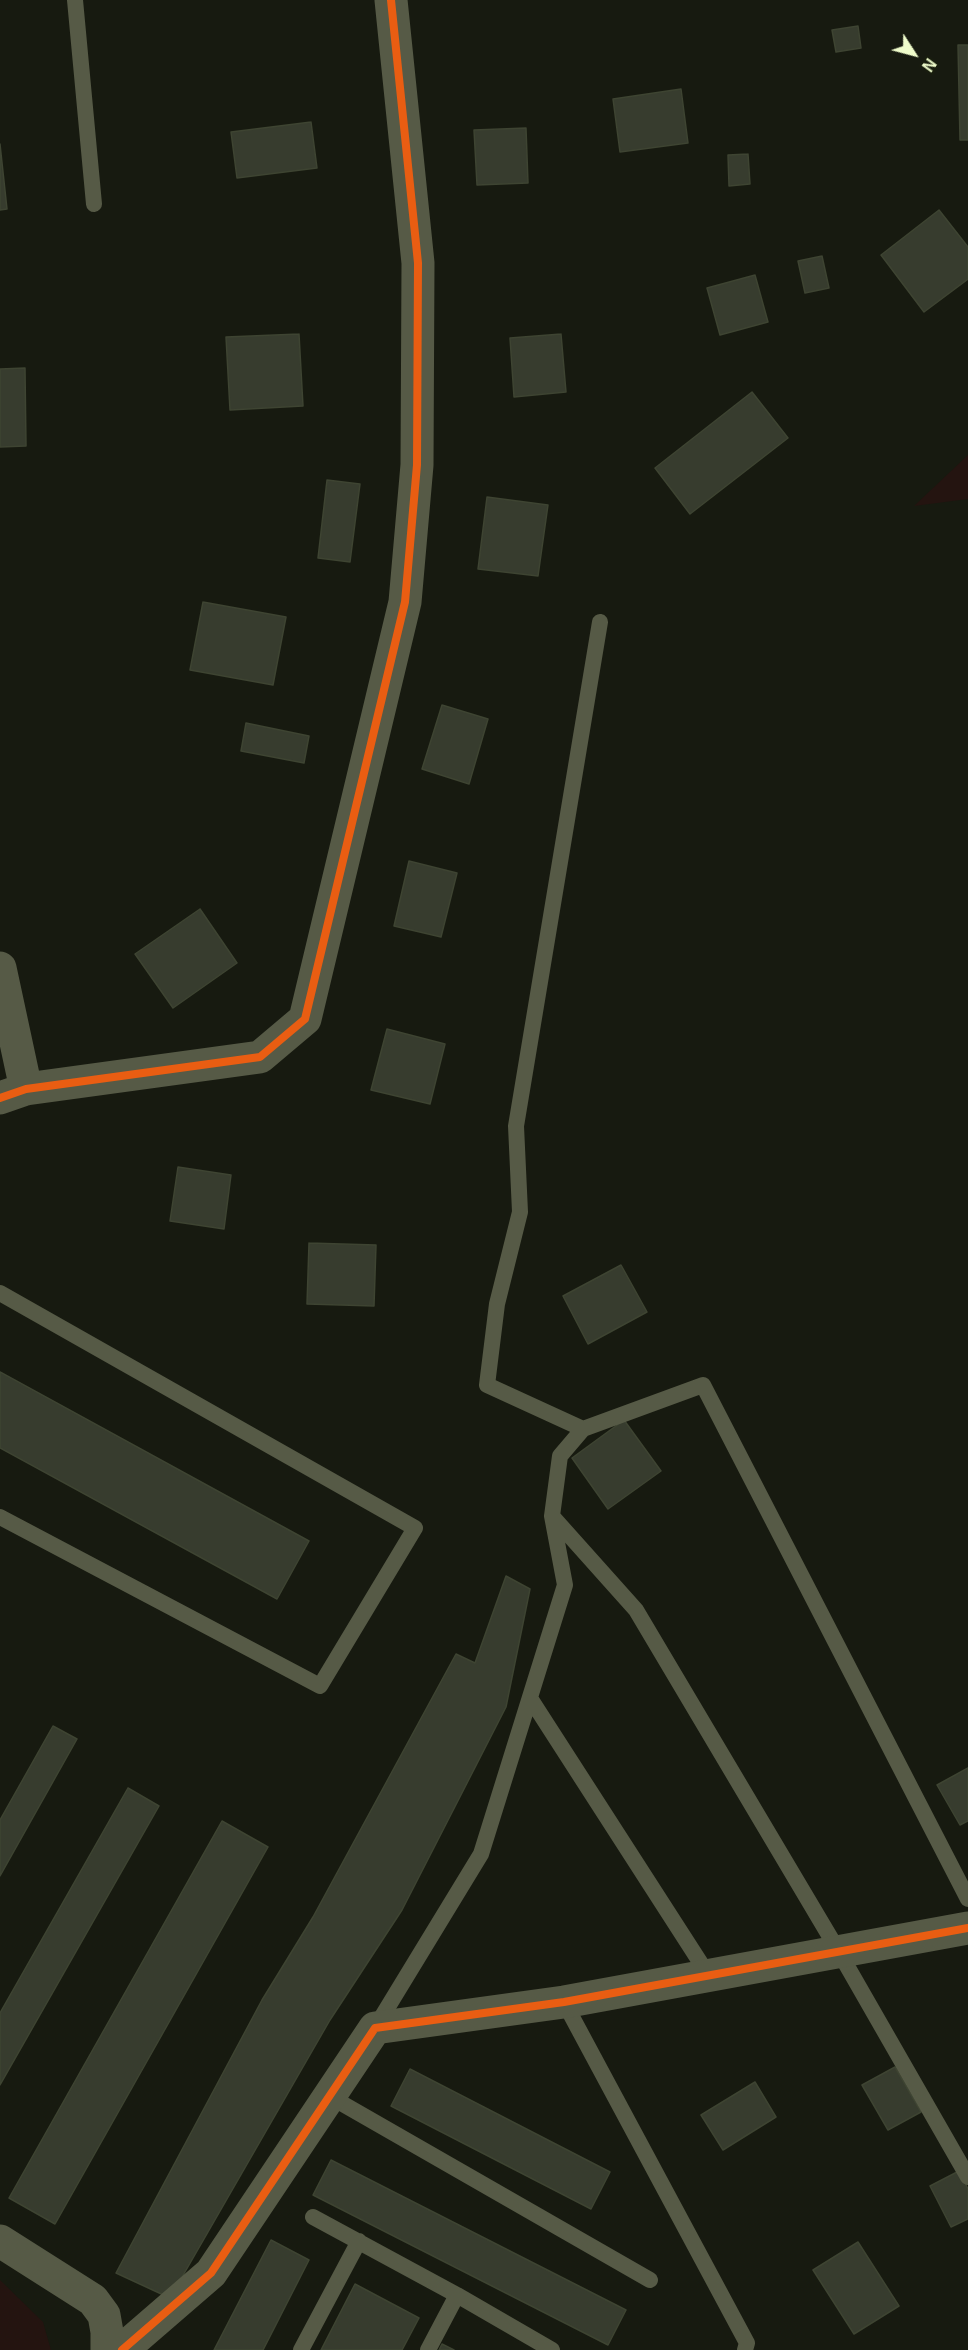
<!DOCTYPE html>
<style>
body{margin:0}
#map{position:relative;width:968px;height:2350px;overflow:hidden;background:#171a10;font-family:Helvetica,sans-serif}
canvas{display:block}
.north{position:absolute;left:884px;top:24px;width:60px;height:60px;-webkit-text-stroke:4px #181d0d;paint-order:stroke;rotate:126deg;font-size:16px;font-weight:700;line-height:24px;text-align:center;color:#effccb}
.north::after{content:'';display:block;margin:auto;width:21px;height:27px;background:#effccb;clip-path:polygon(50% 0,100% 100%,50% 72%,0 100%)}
</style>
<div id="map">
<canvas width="968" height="2350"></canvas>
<div class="north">N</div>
</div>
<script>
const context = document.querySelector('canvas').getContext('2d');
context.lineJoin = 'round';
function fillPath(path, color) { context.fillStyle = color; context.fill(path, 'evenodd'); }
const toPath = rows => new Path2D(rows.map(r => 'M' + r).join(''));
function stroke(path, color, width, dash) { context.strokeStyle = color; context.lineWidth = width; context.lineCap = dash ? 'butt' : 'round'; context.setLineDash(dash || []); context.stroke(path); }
fillPath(toPath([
 [968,455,968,499,914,506],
 [0,2280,43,2322,51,2350,0,2350]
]), '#241410');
const building = toPath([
 [858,26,861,48,836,52,832,30,858,26],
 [958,45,968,45,968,140,960,140,958,45],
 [681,89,688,143,620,152,613,99,681,89],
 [311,122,317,168,237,178,231,132,311,122],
 [526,128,528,183,477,185,474,130,526,128],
 [0,144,7,209,0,210,0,144],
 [748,154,750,184,729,186,728,155,748,154],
 [939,210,968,247,968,279,924,312,881,255,939,210],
 [822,256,829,288,805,293,798,261,822,256],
 [755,275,768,322,720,335,707,288,755,275],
 [299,334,303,406,230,410,226,337,299,334],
 [561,334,566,392,514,397,510,338,561,334],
 [25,368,26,446,0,447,0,369,25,368],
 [752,392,788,438,690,514,655,468,752,392],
 [327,480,360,484,350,562,318,558,327,480],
 [487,497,548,505,538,576,478,569,487,497],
 [203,602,286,617,273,685,190,670,203,602],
 [442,705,488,719,469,784,422,769,442,705],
 [246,723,309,736,304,763,241,751,246,723],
 [409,861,457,873,441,937,394,926,409,861],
 [200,909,237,963,173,1008,135,954,200,909],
 [387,1029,445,1044,430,1104,371,1090,387,1029],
 [178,1167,231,1175,224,1229,170,1221,178,1167],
 [309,1243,376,1245,374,1306,307,1304,309,1243],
 [621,1265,647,1312,588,1344,563,1296,621,1265],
 [0,1372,309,1541,277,1599,0,1448,0,1372],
 [624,1420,661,1471,608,1509,572,1458,624,1420],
 [506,1576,530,1589,506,1707,402,1910,330,2020,170,2298,116,2273,262,2000,313,1917,456,1654,475,1663,506,1576],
 [53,1726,77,1739,0,1876,0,1820,53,1726],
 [968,1768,968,1821,960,1825,937,1785,968,1768],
 [128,1788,159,1806,0,2085,0,2013,128,1788],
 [222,1821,268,1847,55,2224,9,2198,222,1821],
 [895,2067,921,2112,888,2130,862,2085,895,2067],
 [410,2069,610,2172,591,2209,391,2106,410,2069],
 [755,2082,776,2117,723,2150,701,2115,755,2082],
 [331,2160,626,2310,608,2345,313,2195,331,2160],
 [959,2171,968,2189,968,2219,951,2227,930,2186,959,2171],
 [271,2240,309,2260,263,2350,214,2350,271,2240],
 [858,2242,899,2306,854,2334,813,2270,858,2242],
 [355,2284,419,2318,402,2350,321,2350,355,2284],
 [442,2344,454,2350,439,2350,442,2344]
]);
fillPath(building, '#373c2e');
stroke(building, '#3e4432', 1.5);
stroke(toPath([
 [75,0,94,204],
 [600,622,516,1126,520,1212,497,1304,487,1385,583,1429,703,1385,968,1899],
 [0,1293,415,1528,320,1686,0,1517],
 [552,1516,560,1456,583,1429],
 [530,1698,709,1976],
 [564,2002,747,2343,745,2350],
 [375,2028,481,1854,565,1585,552,1516,636,1610,839,1952,968,2177],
 [329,2096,650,2280],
 [313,2217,457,2295,552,2350],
 [301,2350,359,2241],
 [428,2350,457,2295]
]), '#565a46', 16);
stroke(toPath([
 [0,968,26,1089],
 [0,1098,26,1089,260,1057,305,1019,405,602,417,465,418,263,391,0],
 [0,2241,93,2300,104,2315,107,2332,107,2350],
 [122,2350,211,2273,375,2028,564,2002,968,1928]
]), '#565a46', 33);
stroke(toPath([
 [0,1098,26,1089,260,1057,305,1019,405,602,417,465,418,263,391,0],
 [122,2350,211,2273,375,2028,564,2002,968,1928]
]), '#e95d12', 8);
</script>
